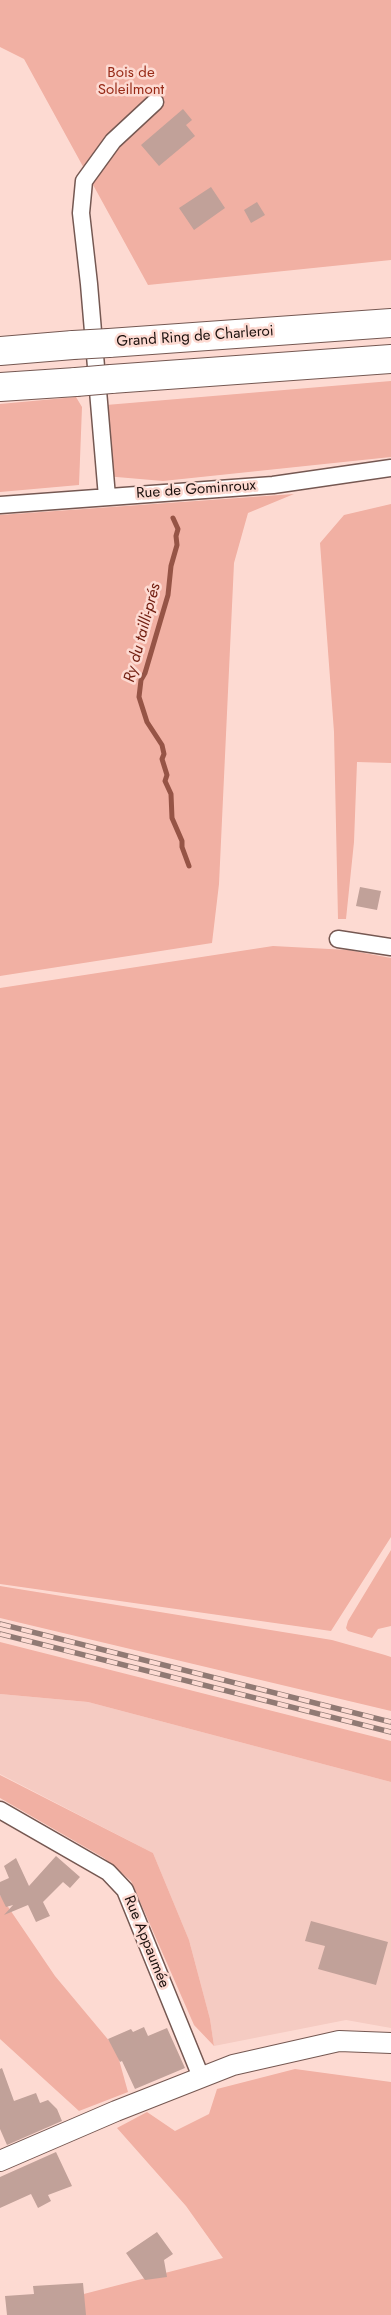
<!DOCTYPE html>
<meta charset="utf-8">
<style>
body{margin:0}
canvas{display:block;background:#fddad2}
</style>
<canvas width="391" height="2315"></canvas>
<script>
const context = document.querySelector('canvas').getContext('2d');
context.lineJoin = 'round';
function fillPath(path, color) { context.fillStyle = color; context.fill(path, 'evenodd'); }
const toPath = rows => new Path2D(rows.map(r => 'M' + r).join(''));
function stroke(path, color, width, dash) { context.strokeStyle = color; context.lineWidth = width; context.lineCap = dash ? 'butt' : 'round'; context.setLineDash(dash || []); context.stroke(path); }
function label(font, color, halo, rows, align = 'center') {
  context.font = font + ' Jost,sans-serif'; context.lineWidth = 5; context.setLineDash([]); context.textBaseline = 'middle'; context.strokeStyle = halo; context.fillStyle = color; for (const [text, x, y, turn = 0] of rows) {
    context.save(); context.translate(x, y); context.rotate((+turn || 0) * Math.PI / 180); context.textAlign = isNaN(turn) ? turn : align; if (halo) context.strokeText(text, 0, 0); context.fillText(text, 0, 0); context.restore();
  }
}
fillPath(toPath([
 [0,1694,88,1702,391,1782,391,2028,346,2020,214,2046,210,2019,189,1940,153,1853,0,1774]
]), '#f5cbc2');
fillPath(toPath([
 [0,0,391,0,391,260,148,285,24,59,0,47],
 [391,381,391,457,163,481,105,476,106,405],
 [76,397,82,407,79,485,0,492,0,404],
 [294,494,248,513,234,563,219,884,212,943,0,976,0,515],
 [391,504,391,763,357,762,354,842,346,919,338,919,334,732,320,543,344,515],
 [273,946,348,950,391,958,391,1537,331,1631,0,1584,0,988],
 [391,1550,391,1626,378,1629,372,1638,348,1631,346,1628,348,1621],
 [0,1586,332,1640,385,1655,391,1657,391,1711,0,1618],
 [0,1642,391,1741,391,1782,88,1702,0,1694],
 [0,1775,153,1853,189,1940,210,2019,214,2046,194,2025,131,1881,104,1858,0,1798],
 [0,1895,55,1976,116,2049,128,2092,79,2111,0,2039],
 [295,2069,391,2082,391,2315,80,2315,76,2296,223,2258,186,2206,117,2128,147,2112,175,2131,209,2114,217,2089]
]), '#f1b0a3');
stroke(toPath([
 [173,518,178,529,176,536,177,545,171,566,168,595,145,673,141,680,139,697,147,722,162,745,164,754,162,759,167,775,165,781,171,794,172,818,182,841,182,847,189,866]
]), '#965446', 5);
fillPath(toPath([
 [183,109,192,120,186,125,195,136,159,166,141,145],
 [211,187,225,208,194,230,179,208],
 [257,202,265,215,251,223,244,210],
 [360,887,381,891,377,910,356,906],
 [56,1856,80,1877,70,1888,63,1882,43,1902,50,1916,36,1922,28,1905,4,1915,13,1905,6,1907,0,1895,0,1882,9,1878,4,1866,16,1858,29,1886],
 [311,1921,388,1942,376,1985,318,1969,325,1946,305,1941],
 [144,2027,148,2036,167,2028,185,2068,135,2089,122,2061,120,2062,108,2039,131,2029,133,2032],
 [2,2068,14,2101,36,2093,40,2103,48,2100,57,2109,62,2121,7,2145,0,2129,0,2069],
 [56,2152,72,2186,48,2195,51,2201,38,2208,31,2194,0,2208,0,2177],
 [157,2232,173,2254,164,2260,167,2277,145,2280,126,2253],
 [83,2283,86,2315,7,2315,5,2296,34,2294,33,2286]
]), '#c1a199');
const minor = toPath([
 [107,497,89,284,81,213,84,181,113,141,155,102],
 [0,505,273,485,391,468],
 [338,939,391,947],
 [0,1810,108,1872,125,1890,201,2077]
]);
const tertiary = toPath([
 [0,2161,116,2111,233,2065,339,2041,391,2043]
]);
const motorway = toPath([
 [109,343,391,323],
 [0,351,73,345],
 [111,379,391,359],
 [0,387,76,382]
]);
stroke(minor, '#755852', 19);
stroke(tertiary, '#755852', 22);
stroke(motorway, '#755852', 30);
stroke(minor, '#fff', 16);
stroke(tertiary, '#fff', 20);
stroke(motorway, '#fff', 28);
const rail = toPath([
 [0,1624,391,1722],
 [0,1634,391,1732]
]);
stroke(rail, '#917a74', 5.5);
stroke(rail, '#fddad2', 4, [11]);
const motorwayBridge = toPath([
 [73,345,109,343],
 [76,382,111,379]
]);
stroke(motorwayBridge, '#755852', 30, []);
stroke(motorwayBridge, '#fff', 28);
label('15px', '#982b18', '#fddad2', [
 ["Bois de",131,73],
 ["Soleilmont",131,90]
]);
label('15px', '#1c110e', '#fddad2', [
 ["Grand Ring de Charleroi",195,337,-4],
 ["Rue de Gominroux",196,490,-4],
 ["Rue Appaumée",146,1942,68]
]);
label('italic 16px', '#711e10', '#fddad2', [
 ["Ry du tailli-prés",143,633,-75]
]);
</script>
